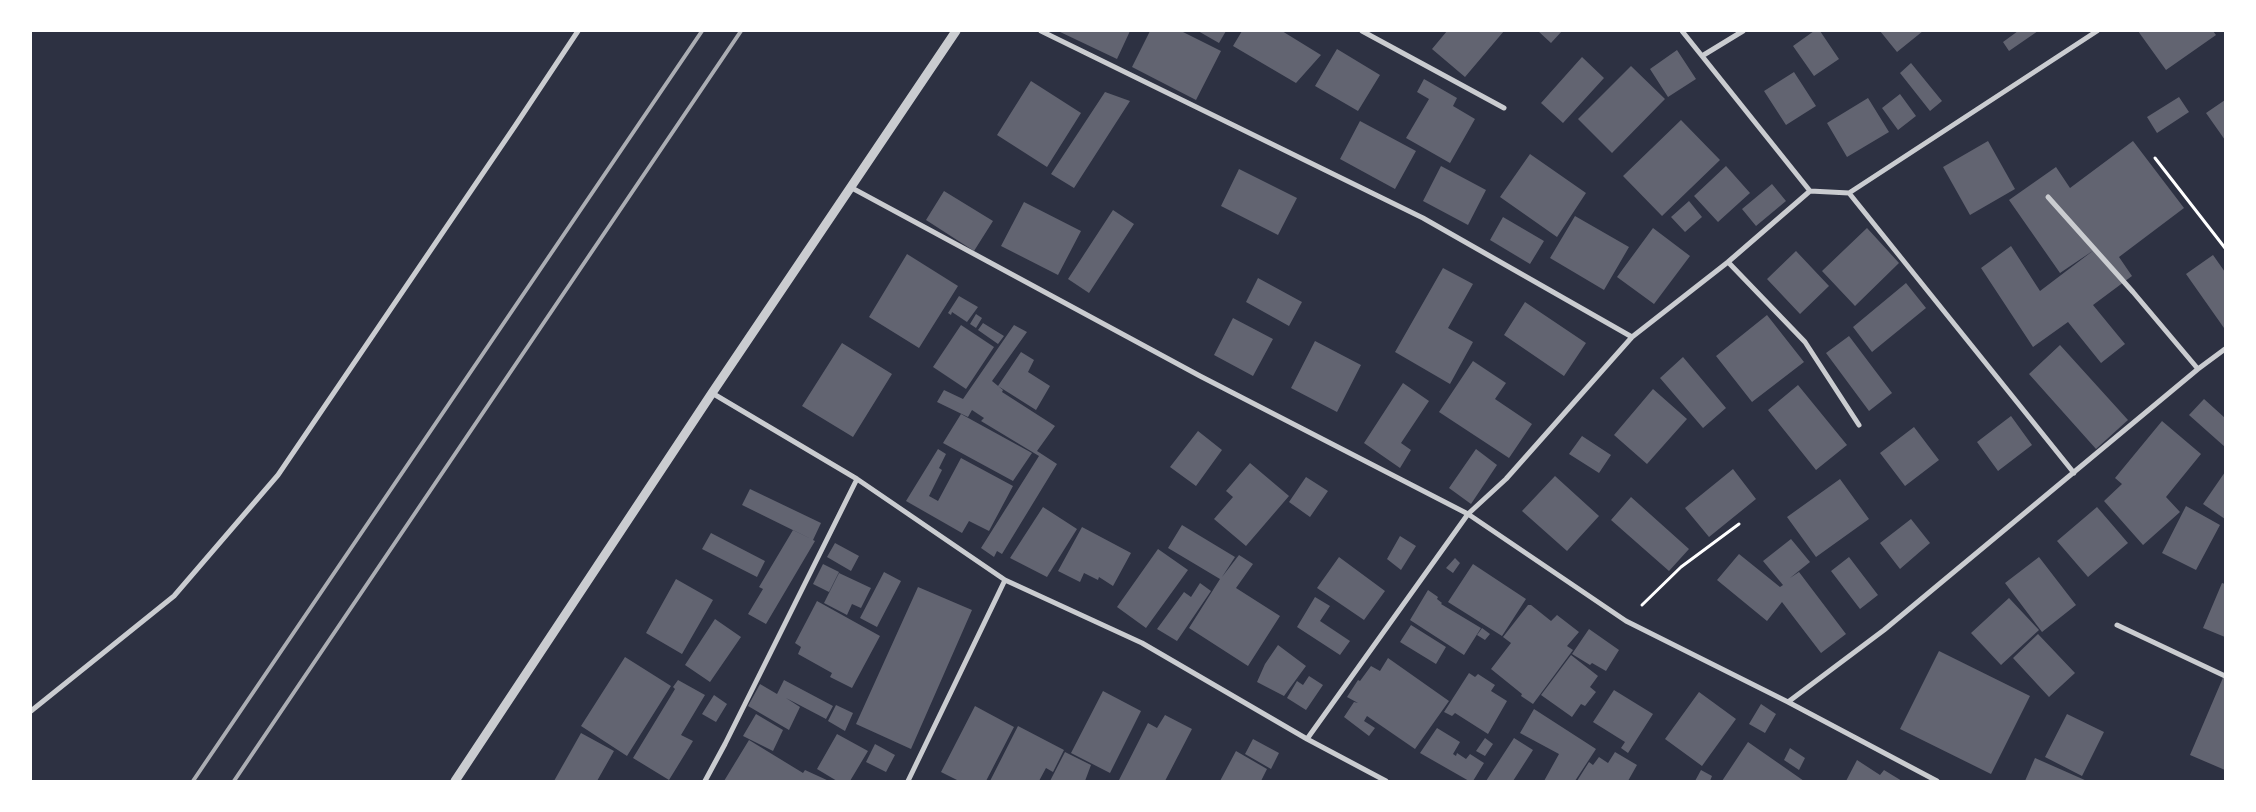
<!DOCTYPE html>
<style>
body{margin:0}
#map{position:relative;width:2256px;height:812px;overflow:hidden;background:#2d3142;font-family:"PT Sans Narrow",sans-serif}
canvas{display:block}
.frame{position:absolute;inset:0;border:32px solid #fff;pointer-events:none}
</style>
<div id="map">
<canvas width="2256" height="812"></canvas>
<div class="frame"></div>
</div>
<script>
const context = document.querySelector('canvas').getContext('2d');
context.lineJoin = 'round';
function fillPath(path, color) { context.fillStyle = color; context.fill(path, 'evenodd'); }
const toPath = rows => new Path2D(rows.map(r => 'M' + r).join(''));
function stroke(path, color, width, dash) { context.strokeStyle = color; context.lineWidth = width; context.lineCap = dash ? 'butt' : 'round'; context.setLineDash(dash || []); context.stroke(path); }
fillPath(toPath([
 [1058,31,1130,31,1117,59],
 [1150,31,1181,31,1221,51,1196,100,1132,67],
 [1198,31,1226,31,1219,43],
 [1242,31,1282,31,1321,55,1296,83,1233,46],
 [1447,31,1504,31,1465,77,1432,49],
 [1538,31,1562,31,1551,43],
 [1814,31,1820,31,1839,59,1814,76,1793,46],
 [1880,31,1923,31,1897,52],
 [2018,31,2038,31,2009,51,2003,42],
 [2138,31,2213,31,2216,35,2166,70],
 [1337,49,1380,75,1358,111,1315,86],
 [1677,50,1696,79,1668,97,1650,69],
 [1582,57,1604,78,1563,123,1541,103],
 [1911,63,1942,101,1930,111,1900,73],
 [1631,66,1665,99,1612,153,1578,119],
 [1794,72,1816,106,1786,125,1764,91],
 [1424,79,1457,98,1453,106,1475,119,1450,163,1406,138,1429,99,1417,92],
 [1031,81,1081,113,1047,167,997,135],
 [1105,92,1130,101,1074,188,1051,174],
 [1900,94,1916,116,1898,130,1882,108],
 [2179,97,2189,112,2157,133,2147,117],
 [1868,98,1889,132,1847,157,1827,123],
 [2225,100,2225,140,2206,113],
 [1681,120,1720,160,1662,216,1623,176],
 [1360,121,1416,151,1395,189,1340,159],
 [1988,141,2015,189,1970,215,1943,167],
 [2133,141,2184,208,2119,257,2132,276,2093,305,2125,344,2101,363,2068,322,2033,347,1981,268,2011,246,2040,291,2094,250,2060,273,2009,200,2056,167,2070,188],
 [1530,154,1586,193,1557,237,1500,197],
 [1441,166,1486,190,1468,225,1423,201],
 [1726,166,1750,193,1718,222,1694,196],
 [1239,169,1297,198,1278,235,1221,206],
 [1772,184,1786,201,1756,226,1742,209],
 [944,191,993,221,974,251,926,220],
 [1689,201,1702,217,1685,232,1671,217],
 [1024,202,1081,231,1058,275,1001,246],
 [1113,210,1134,224,1089,293,1068,279],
 [1575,216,1629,247,1604,290,1550,258],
 [1503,217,1544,241,1530,264,1490,240],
 [1653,228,1690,256,1654,304,1617,277],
 [1867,228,1899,263,1855,306,1822,271],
 [1796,251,1829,286,1800,314,1767,279],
 [907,254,958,286,919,348,869,317],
 [2213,255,2225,272,2224,328,2186,274],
 [1443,268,1473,284,1448,328,1473,342,1450,384,1395,352],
 [1258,278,1302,302,1289,326,1246,302],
 [1906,283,1926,308,1872,352,1853,327],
 [959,296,978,307,967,322,952,312,951,315,948,313],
 [1525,302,1586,343,1564,376,1504,335],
 [976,314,982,318,976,328,970,324],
 [1767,315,1804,362,1752,402,1716,356],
 [1233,318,1273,339,1253,376,1214,355],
 [983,323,1004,336,998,344,978,330],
 [961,325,994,347,966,389,933,367],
 [1014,325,1027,332,992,381,1003,390,1002,392,1055,426,1037,451,1057,464,1002,554,997,551,994,557,981,548,1039,456,981,421,984,418,972,410,968,417,937,402,944,390,963,399],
 [1849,336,1892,393,1869,411,1826,353],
 [1315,341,1361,365,1337,412,1291,388],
 [842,343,892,374,853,437,802,406],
 [2060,345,2128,420,2096,449,2029,374],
 [1021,352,1034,360,1028,372,1050,386,1036,410,998,386],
 [1683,357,1726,408,1703,428,1660,378],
 [1473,361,1506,383,1495,399,1532,424,1509,458,1439,412],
 [1403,383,1429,401,1401,443,1411,450,1400,468,1364,443],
 [1798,385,1847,445,1816,470,1768,410],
 [1653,389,1687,419,1647,464,1614,435],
 [2204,399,2225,418,2225,447,2189,415],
 [961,414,1032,453,1013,481,943,443],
 [2011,416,2032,445,1998,471,1977,442],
 [2162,421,2201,454,2166,497,2180,512,2143,545,2104,501,2122,484,2115,478],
 [1914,427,1939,460,1905,486,1880,453],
 [1198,431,1222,450,1196,486,1170,467],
 [1582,436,1611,455,1599,473,1569,454],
 [938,449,946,454,939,468,942,470,929,496,938,501,961,458,1013,486,989,531,969,521,962,533,906,501],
 [1476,449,1497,465,1471,504,1449,488],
 [1250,463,1289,496,1246,546,1214,519,1233,497,1226,491],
 [1733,469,1756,499,1709,537,1685,508],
 [2225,472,2225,519,2203,504],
 [1555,476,1599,516,1567,551,1522,511],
 [1306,477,1328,491,1310,517,1289,502],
 [1840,479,1869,519,1816,557,1787,517],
 [750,489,821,523,813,540,742,505],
 [1631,497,1689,549,1669,571,1611,520],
 [2186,506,2220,525,2196,570,2162,553],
 [1043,507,1077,529,1047,577,1010,558],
 [2097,507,2128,543,2088,577,2057,541],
 [1911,519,1930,543,1900,569,1880,543],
 [1182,525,1235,557,1222,577,1239,555,1253,564,1236,588,1280,616,1248,666,1189,628,1220,579,1168,548],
 [1082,527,1131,553,1113,586,1099,577,1098,580,1084,573,1080,582,1058,571],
 [793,530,815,541,766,624,748,614,763,589,759,587],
 [711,533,765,561,757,577,702,549],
 [1400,536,1416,546,1401,570,1387,559],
 [1791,539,1810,562,1790,578,1799,572,1846,634,1821,653,1782,602,1767,621,1717,580,1739,554,1780,587,1783,585,1763,561],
 [835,543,859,556,851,571,827,557],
 [1158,549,1188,570,1146,628,1117,607],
 [1339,557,1385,591,1364,620,1317,588],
 [1849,557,1878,595,1860,609,1831,571],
 [2039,557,2076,605,2042,632,2005,583],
 [1455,558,1460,563,1453,573,1446,568],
 [823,564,839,572,829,592,813,584],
 [1473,564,1526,599,1502,636,1448,602],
 [884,572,901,581,877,627,860,618],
 [839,573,871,588,861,608,852,604,847,615,824,603],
 [676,579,713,600,682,654,646,633],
 [1200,583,1211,591,1177,641,1157,629,1184,592,1191,597],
 [2222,583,2225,584,2225,637,2203,628],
 [918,587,972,610,911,749,856,724],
 [1428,590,1438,597,1437,599,1442,603,1441,604,1481,628,1464,655,1410,620],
 [1315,597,1330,606,1320,621,1350,641,1340,655,1297,627],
 [2009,598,2039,630,2001,665,1971,633],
 [817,601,880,636,852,688,830,677,832,673,798,654,801,647,795,643],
 [1528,605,1531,605,1551,621,1557,615,1579,632,1567,646,1573,650,1533,704,1521,696,1522,694,1491,669,1511,643,1503,637],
 [715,619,741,637,710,682,685,665],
 [1411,625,1446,647,1436,664,1400,642],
 [1482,628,1490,634,1485,640,1477,635],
 [1589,629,1619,650,1606,671,1592,663,1590,665,1572,654],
 [2038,634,2075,673,2049,697,2013,658],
 [1278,645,1306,666,1284,696,1257,682,1265,664],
 [1939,651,2030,696,1991,774,1900,729],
 [1571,655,1598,676,1590,687,1596,692,1585,706,1581,704,1572,717,1541,695],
 [625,657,671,686,627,756,581,726],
 [1388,658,1449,701,1415,749,1367,716,1364,721,1375,728,1369,736,1344,717,1354,702,1358,703,1347,697,1358,680,1360,681,1371,666,1380,671],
 [1469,673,1475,677,1478,674,1495,685,1491,691,1507,701,1488,734,1455,713,1452,716,1444,712],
 [2225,673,2225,770,2190,755],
 [1309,676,1323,685,1306,710,1287,698,1297,681,1303,685],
 [678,680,705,695,681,735,693,741,669,780,633,758,675,689,673,687],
 [784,680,833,706,826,719,786,698,800,707,789,730,748,706,760,684,777,694],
 [1614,690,1653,714,1628,753,1621,748,1625,742,1593,722],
 [1103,691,1141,711,1110,773,1071,753],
 [1699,692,1736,719,1702,766,1665,739],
 [714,695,727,704,716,722,702,714],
 [1761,704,1776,714,1765,733,1749,724],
 [836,705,853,713,845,731,828,721],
 [975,706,1014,727,986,781,959,781,941,772],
 [1534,709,1596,749,1575,781,1544,781,1559,754,1520,733],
 [756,714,783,730,773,751,743,736],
 [2067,714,2104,732,2082,776,2045,757],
 [1165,715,1192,729,1165,781,1119,780,1148,723,1157,728],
 [1018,726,1064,750,1053,772,1046,768,1039,781,990,781],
 [1437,728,1460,742,1453,754,1456,756,1457,753,1466,759,1470,754,1484,763,1473,781,1469,781,1420,753],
 [581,733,614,751,597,781,554,781],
 [837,734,868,751,850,781,837,781,817,769],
 [1485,738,1493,744,1485,756,1476,751],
 [1514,738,1533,750,1513,781,1486,781],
 [1253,739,1279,753,1271,769,1245,754],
 [749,740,803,773,805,770,829,781,724,781],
 [1748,742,1804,781,1722,781],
 [875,744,895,755,886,772,866,762],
 [1790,748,1805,758,1799,770,1784,760],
 [1236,751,1267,769,1261,781,1220,781],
 [1065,752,1091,765,1085,781,1050,781],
 [1615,752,1637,765,1628,781,1577,781,1589,762,1593,765,1599,757,1608,763],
 [2035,758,2087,781,2025,781],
 [1857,760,1880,775,1884,770,1902,781,1846,781],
 [1701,770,1712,776,1710,781,1695,781]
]), '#626471');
stroke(toPath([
 [2155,158,2225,248],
 [1642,605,1681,567,1739,524]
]), '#fff', 3);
stroke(toPath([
 [1041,31,1423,218,1632,337],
 [1362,31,1504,108],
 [1682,31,1810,191],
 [1702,56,1743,31],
 [852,188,1200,376,1468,514,1626,621,1788,702,1937,781],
 [1849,193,2074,473],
 [2048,197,2133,292,2198,369],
 [1728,262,1805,342,1859,425],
 [712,393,857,479,1005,580,1142,643,1307,739,1386,781],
 [2117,625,2225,676],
 [1788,702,1884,630,2198,369,2225,349],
 [31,711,174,596,278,475,515,126,578,31],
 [1307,739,1468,514,1506,479,1632,337,1728,262,1810,191,1849,193,2097,31],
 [705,781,725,744,857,479],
 [908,781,1005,580]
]), '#caccd0', 5);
stroke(toPath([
 [455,781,712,393,956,31]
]), '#caccd0', 9);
stroke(toPath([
 [193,781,702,31],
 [234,781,741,31]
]), '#abadb3', 4);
</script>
